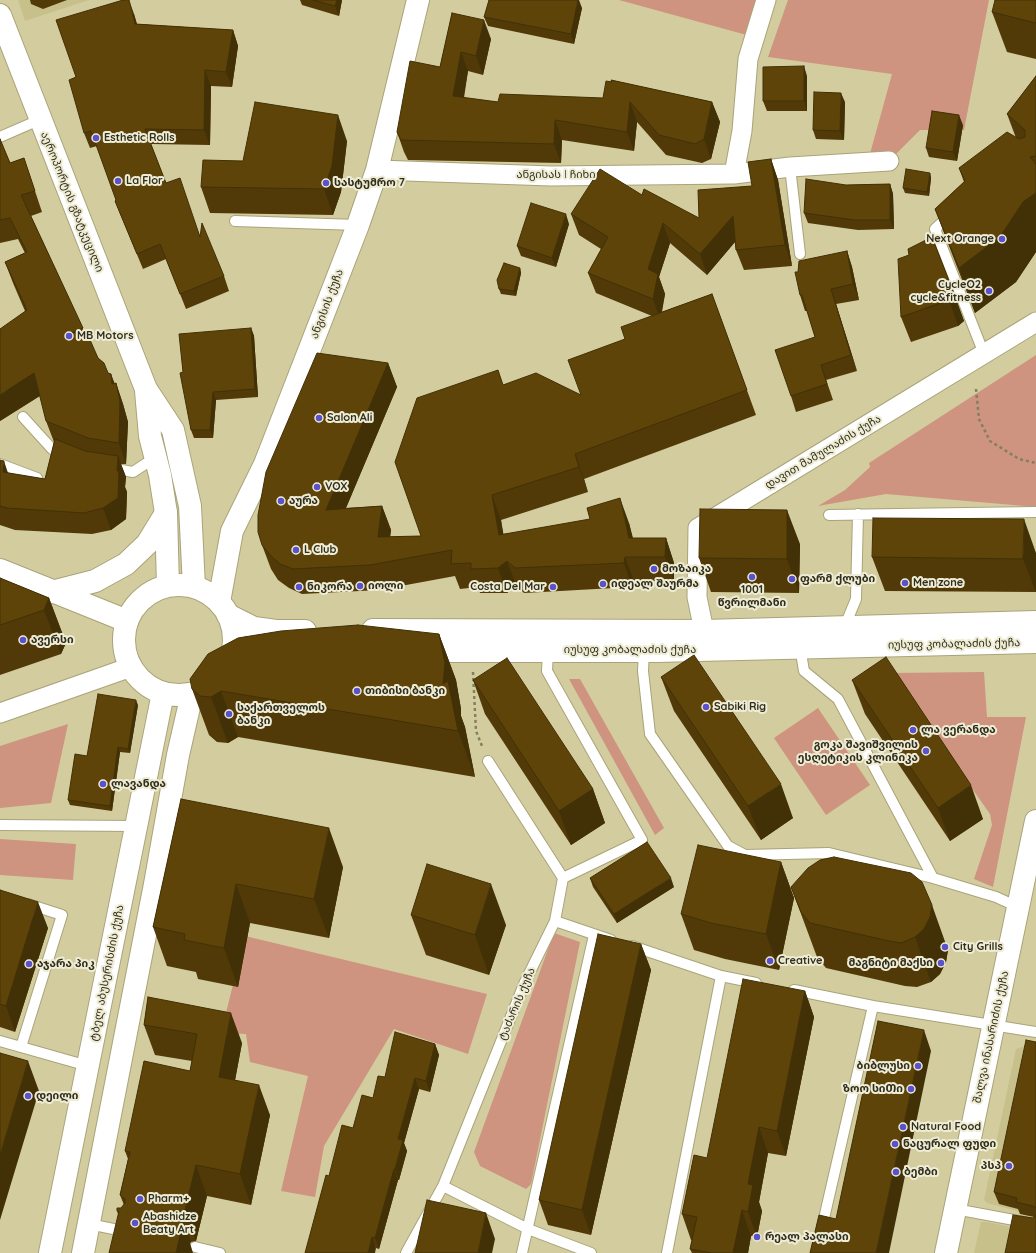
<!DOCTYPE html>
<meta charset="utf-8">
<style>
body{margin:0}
canvas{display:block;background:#d2cc9f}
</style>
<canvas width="1036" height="1253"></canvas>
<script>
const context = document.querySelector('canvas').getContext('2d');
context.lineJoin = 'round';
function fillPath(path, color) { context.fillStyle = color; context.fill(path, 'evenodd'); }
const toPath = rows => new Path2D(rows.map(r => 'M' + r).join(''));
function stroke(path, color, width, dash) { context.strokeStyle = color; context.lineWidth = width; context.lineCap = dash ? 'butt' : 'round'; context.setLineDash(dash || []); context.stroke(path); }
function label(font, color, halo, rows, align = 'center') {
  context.font = font + ' Quicksand,"Noto Sans Georgian",sans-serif'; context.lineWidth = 4; context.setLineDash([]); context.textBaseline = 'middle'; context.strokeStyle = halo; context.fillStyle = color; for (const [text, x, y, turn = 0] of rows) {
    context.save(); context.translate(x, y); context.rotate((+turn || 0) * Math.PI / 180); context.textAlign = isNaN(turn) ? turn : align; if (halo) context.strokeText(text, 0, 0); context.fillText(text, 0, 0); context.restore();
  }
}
fillPath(toPath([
 [18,0,89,0,25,21],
 [1025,1046,1036,1048,1036,1216,987,1203,984,1200,1016,1049],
 [981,1222,987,1222,1036,1232,1036,1253,974,1253]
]), '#c7c08b');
fillPath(toPath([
 [619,0,766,0,754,37],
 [788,0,989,0,964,130,920,130,889,161,868,161,892,74,768,57],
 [1036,355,1036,507,886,494,818,506,845,490,870,467,869,463],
 [984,672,987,717,1026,717,993,887,974,879,992,825,990,814,891,673],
 [569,679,580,679,664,828,655,835],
 [818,708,870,785,826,815,774,738],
 [68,724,51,803,0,808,0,746],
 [0,839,76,844,73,880,0,875],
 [554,933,580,942,531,1184,526,1189,480,1166,474,1152],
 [245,936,487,994,468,1054,394,1029,324,1146,315,1197,281,1191,308,1076,250,1062,246,1034,221,1033]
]), '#ce947f');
const service = toPath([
 [0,137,39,120],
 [790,167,800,254],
 [950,215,935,229,984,354],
 [235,221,358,225],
 [23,417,52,449,65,454],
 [0,464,37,478],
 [110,468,133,472,156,457],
 [829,515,1036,512],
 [844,628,856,599,858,514],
 [800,647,804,671,838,699,933,878],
 [644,650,643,671,650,734,728,846,745,855,829,853,933,878,996,897,1018,907],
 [548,651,547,671,642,840,563,878],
 [0,825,136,826],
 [555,921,611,940],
 [632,946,721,976,756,983],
 [794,990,873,1006,1036,1032],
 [0,1041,88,1066],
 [21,1047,62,915,28,904],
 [443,1186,528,1229,591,1253],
 [955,1209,1036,1224],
 [89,1224,128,1232],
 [195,1247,220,1253],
 [406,1253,443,1186,524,984,555,921,563,878,488,761],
 [522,1253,594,935],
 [667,1253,721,976],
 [816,1253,873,1006]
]);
const minor = toPath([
 [377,170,551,176,734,174,790,167,889,161],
 [734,174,742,131,748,59,766,0],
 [704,631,697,597,698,528,1036,322],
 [0,713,131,667]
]);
const tertiary = toPath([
 [0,570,127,621],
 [52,592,95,581,126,564,147,544,166,513],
 [219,602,232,531,265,464,358,225,377,170,418,0],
 [228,615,254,628,276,631,305,631],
 [373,630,704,631,1036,622],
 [415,651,656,651,1036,642],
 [946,1253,1036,821]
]);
const secondary = toPath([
 [0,15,146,389,173,430,190,506,194,587],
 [146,391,150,436,160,475,166,513,168,586],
 '124 640a55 55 0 1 1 110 0a55 55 0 1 1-110 0Z',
 [50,1253,163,693],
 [83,1253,155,884,178,755,192,694]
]);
stroke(service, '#a9a478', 12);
stroke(minor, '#a9a478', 21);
stroke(tertiary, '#a9a478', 24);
stroke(secondary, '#a9a478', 24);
stroke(toPath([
 [976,389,979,419,990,441,1019,459,1036,463],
 [473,672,476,731,482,746]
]), '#837f5f', 2.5, [3, 3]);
stroke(service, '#fff', 10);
stroke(minor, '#fff', 19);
stroke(tertiary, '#fff', 22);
stroke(secondary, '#fff', 22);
fillPath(toPath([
 [30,0,67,0,43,9,31,4],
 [300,0,342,0,339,16,302,5],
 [1036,0,1036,59,1007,52,992,12],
 [582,8,574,44,488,26,484,17],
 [452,13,491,39,483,75,468,71,464,98,498,102,603,98,611,82,611,80,712,102,720,122,711,159,702,163,666,155,637,122,634,151,562,140,561,163,408,160,404,152,397,132,440,67],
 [134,14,137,24,233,30,238,46,232,87,211,86,210,145,151,144,166,183,201,237,224,276,229,291,186,309,166,259,143,269,121,216,115,201,116,200,97,146,90,148,84,133,76,77],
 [807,76,807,111,767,111,763,101],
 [1036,76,1036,252,1016,282,975,313,952,254,935,209,964,182,959,168,1016,138,1007,114],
 [845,102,844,140,816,139,813,130],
 [963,125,957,161,929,157,926,148],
 [0,139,10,163,24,158,42,212,31,216,84,331,98,358,108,373,111,374,114,383,116,383,123,404,128,422,126,464,121,464,126,477,125,487,127,492,126,519,111,530,92,534,15,530,0,525,0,460,8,473,45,479,54,442,46,421,40,396,0,421,25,311,13,283,5,262,25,253,18,239,0,243],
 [347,141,341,192,333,215,210,213,201,187,243,161],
 [771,159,778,180,792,266,744,270,736,250,735,242,707,275,670,243,659,277,665,294,662,312,712,294,756,415,584,479,588,492,501,520,503,534,629,523,633,538,666,538,674,563,674,581,634,581,632,587,524,593,516,585,507,593,480,593,478,587,460,589,455,576,379,590,302,594,289,588,278,580,271,569,262,545,388,363,397,387,346,508,382,506,391,530,390,537,421,536,503,385,581,395,625,339,652,316,596,293,588,273,601,249,579,235,571,214,642,195,699,218,752,186],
 [930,173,931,178,929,196,905,193,903,188],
 [890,184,893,194,894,229,858,230,808,223,804,213,846,185],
 [569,224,556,267,521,256,517,246],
 [932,237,964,321,958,326,911,342,901,317,909,255],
 [847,251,852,267,859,300,836,304,857,371,826,380,833,400,796,412,791,396,815,337,807,311,805,311,800,295,798,272],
 [520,268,521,273,516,296,501,294,499,289],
 [251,328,254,336,258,397,216,400,213,438,194,438,191,430,183,372],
 [800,544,799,593,711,592,699,558],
 [1036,553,1036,592,885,591,872,557],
 [0,578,49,598,66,643,61,654,0,675],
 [439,634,456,680,461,709,461,716,465,727,475,777,238,737,228,743,217,742,209,735,192,689],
 [661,677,793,818,761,840,674,711],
 [473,680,593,789,605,823,571,845,485,714],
 [852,680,983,819,950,841,865,714],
 [138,705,130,753,120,752,112,811,70,805,68,800,87,756],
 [181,799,343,867,329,938,250,923,238,987,198,979,196,972,167,966,153,927],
 [781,862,794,898,779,970,725,959,694,950,681,914],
 [590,878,674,887,617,923,593,887],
 [791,887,948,950,946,962,940,974,931,982,917,987,905,986,826,968,817,957],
 [0,890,48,928,15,1032,0,1027],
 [411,915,506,925,489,975,426,955],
 [641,944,651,970,591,1235,548,1225,539,1200],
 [805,991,814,1017,786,1156,768,1153,759,1202,762,1211,757,1237,751,1236,748,1253,692,1253,690,1249,692,1240,691,1240,682,1214,707,1158],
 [148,997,242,1043,235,1080,270,1115,251,1205,207,1196,196,1241,191,1242,190,1243,118,1214,117,1211,121,1208,124,1205,120,1195,128,1159,125,1151,190,1071,192,1061,155,1055,144,1025],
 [1036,1042,1036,1253,1033,1218,1034,1217,1020,1214,1018,1209,999,1204,994,1192],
 [435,1044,439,1055,430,1092,419,1089,404,1143,407,1151,399,1180,398,1180,379,1249,376,1248,329,1176,353,1128,373,1098,385,1077]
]), '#513a08');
fillPath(toPath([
 [129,0,134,14,141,39,135,24],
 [337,0,342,0,339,16,335,6],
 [578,0,579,0,582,8,574,44,571,34],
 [484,20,491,39,483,75,476,56],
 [233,30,238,46,232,87,226,72],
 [461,52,468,71,460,116,453,96],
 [804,66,807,76,807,111,804,101],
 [205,70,211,86,210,145,204,130],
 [841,93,845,102,844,140,840,131],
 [630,102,637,122,634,151,627,132],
 [712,102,720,122,711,159,704,139],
 [338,115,347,141,341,192,333,215,324,189],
 [959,115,963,125,957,161,953,152],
 [555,120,562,140,561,163,554,144],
 [771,159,778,180,792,266,785,245],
 [930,173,931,178,929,196,927,192],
 [890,184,893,194,894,229,890,220],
 [1036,193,1036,252,1016,282,975,313,959,268,1023,202],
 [566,214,569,224,556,267,552,258],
 [733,216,740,236,707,275,700,254],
 [663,223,670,243,659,277,665,294,660,319,653,299,648,269],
 [847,251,852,267,859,300,853,284],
 [520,268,521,273,516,296,514,291],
 [831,289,836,304,857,371,851,355],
 [955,296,964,321,958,326,949,300],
 [251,328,254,336,258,397,255,389],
 [388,363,397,387,335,534,326,510],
 [821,365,826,380,833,400,827,384],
 [34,373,41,395,0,421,0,395],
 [111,374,119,395,112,384],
 [116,383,123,404,128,422,126,464,119,443],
 [213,392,216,400,213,438,210,430],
 [575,454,584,479,588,492,579,467],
 [118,456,126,477,125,487,127,492,126,519,111,530,103,508,117,471],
 [4,461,11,482,3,472],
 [492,495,501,520,508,560,499,535],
 [620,498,629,523,637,557,629,538],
 [382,506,391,530,387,561,378,537],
 [787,510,800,544,799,593,787,559],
 [1024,519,1036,553,1036,592,1023,559],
 [666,538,674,563,674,581,665,557],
 [625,557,634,581,632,587,624,563],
 [507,561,516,585,507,593,498,568],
 [49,598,66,643,61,654,44,610],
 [439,634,456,680,461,709,461,716,465,727,475,777,458,731,443,684],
 [221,691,238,737,228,743,211,697],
 [136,700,138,705,130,753,128,749],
 [118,747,120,752,112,811,110,806],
 [781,784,793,818,761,840,748,806],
 [971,785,983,819,950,841,938,808],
 [593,789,605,823,571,845,559,811],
 [329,828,343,867,329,938,314,899],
 [781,862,794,898,779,970,766,934],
 [671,878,674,887,617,923,614,914],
 [236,884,250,923,238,987,224,948],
 [491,884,506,925,489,975,475,935],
 [38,902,48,928,15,1032,6,1006],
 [932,905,948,950,946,962,940,974,931,982,915,937],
 [641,944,651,970,591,1235,582,1210],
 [805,991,814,1017,786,1156,777,1131],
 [231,1013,242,1043,230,1107,219,1077],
 [924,1030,931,1051,889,1253,876,1253],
 [435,1044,439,1055,430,1092,426,1081],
 [28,1061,39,1091,0,1220,0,1155],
 [415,1078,419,1089,404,1143,407,1151,399,1180,395,1169,398,1139],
 [259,1085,270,1115,251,1205,240,1174],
 [759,1127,768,1153,759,1202,762,1211,757,1237,748,1212,748,1184],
 [196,1165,207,1196,196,1241,185,1210],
 [394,1169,398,1180,379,1249,375,1238],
 [742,1210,751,1236,748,1253,733,1253],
 [180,1212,191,1242,190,1243,193,1253,176,1253,178,1216],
 [486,1213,495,1239,492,1253,478,1253],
 [372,1237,376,1248,375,1253,368,1253]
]), '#423006');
const building = toPath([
 [123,0,129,0,135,24,233,30,226,72,205,70,204,130,145,129,166,183,180,178,200,237,202,223,224,276,180,294,160,244,137,254,115,201,116,200,91,131,84,133,69,80,76,77,56,20,123,0],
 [313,0,337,0,335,6,313,0],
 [489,0,578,0,571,34,484,17,489,0],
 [995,0,1036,0,1036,23,992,12,995,0],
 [452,13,484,20,476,56,461,52,453,96,498,102,500,94,603,98,606,81,612,82,611,80,712,102,704,139,695,144,659,135,630,102,627,132,555,120,554,144,401,140,397,132,410,61,440,67,452,13],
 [804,66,804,101,763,101,763,67,804,66],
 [1036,76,1036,156,1030,157,1036,164,1036,193,1023,202,1000,237,959,268,935,209,965,181,959,168,1007,132,1019,139,1025,137,1025,130,1007,114,1036,76],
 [814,92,841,93,840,131,813,130,814,92],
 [255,102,338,115,332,166,324,189,201,187,203,160,243,161,255,102],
 [932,111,959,115,953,152,926,148,932,111],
 [0,139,10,163,24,158,35,191,21,195,83,328,71,333,84,331,85,334,87,333,98,358,104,363,108,373,111,374,112,384,116,383,120,401,119,443,88,438,46,421,34,373,0,395,0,329,27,310,5,262,27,252,10,218,0,220,0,139],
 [771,159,785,245,736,250,733,216,700,254,663,223,648,269,658,274,653,299,588,273,608,237,571,214,600,169,642,195,644,189,699,218,698,190,752,186,748,162,771,159],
 [906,169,930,173,927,192,903,188,906,169],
 [806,179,846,185,890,184,890,220,855,220,804,213,806,179],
 [531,203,566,214,552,258,517,246,531,203],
 [932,237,955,296,949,300,901,317,898,259,909,255,908,249,932,237],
 [847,251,853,284,831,289,851,355,821,365,827,384,791,396,775,350,815,337,802,295,800,295,795,272,798,272,799,261,847,251],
 [504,263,520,268,514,291,499,289,497,280,504,263],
 [712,294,747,390,575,454,579,467,492,495,499,535,590,519,587,508,620,498,629,538,666,538,665,557,625,557,624,563,515,568,507,561,498,568,471,569,471,563,451,564,452,550,370,565,293,569,280,564,270,555,262,545,258,532,258,515,266,472,317,353,388,363,326,510,382,506,378,537,421,536,395,462,417,398,498,370,503,385,536,373,581,395,568,360,625,339,621,327,712,294],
 [251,328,255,389,213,392,210,430,191,430,180,373,183,372,179,334,251,328],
 [55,439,85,451,118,456,117,471,119,471,118,498,103,508,84,513,7,508,0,506,0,460,4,461,3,472,45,479,55,439],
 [700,509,787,510,787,559,699,558,700,509],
 [873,518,1024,519,1023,559,872,557,873,518],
 [0,578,49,598,44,610,0,625,0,578],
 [358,625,439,634,445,663,443,684,448,681,458,731,221,691,211,697,200,696,192,689,190,679,208,654,238,638,281,631,358,625],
 [694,655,781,784,748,806,661,677,694,655],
 [886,657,971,785,938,808,852,680,886,657],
 [507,658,593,789,559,811,473,680,507,658],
 [98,694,136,700,128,749,118,747,110,806,68,800,75,754,87,756,98,694],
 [181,799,329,828,314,899,236,884,224,948,184,940,185,934,153,927,181,799],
 [647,842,671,878,614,914,590,878,647,842],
 [698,845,781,862,766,934,711,923,681,914,698,845],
 [834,857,911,873,922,882,932,905,930,917,924,929,915,937,901,943,889,941,810,923,801,912,791,887,808,868,820,860,834,857],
 [427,864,491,884,475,935,411,915,427,864],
 [0,890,38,902,6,1006,0,1004,0,890],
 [598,934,641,944,582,1210,539,1200,598,934],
 [743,979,805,991,777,1131,759,1127,748,1184,753,1185,748,1212,742,1210,733,1253,712,1253,690,1249,697,1217,682,1214,694,1155,707,1158,743,979],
 [148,997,231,1013,219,1077,259,1085,240,1174,196,1165,185,1210,180,1212,178,1216,179,1221,183,1223,176,1253,109,1253,119,1211,117,1211,117,1208,121,1208,125,1203,125,1199,120,1195,130,1152,125,1151,144,1061,190,1071,197,1034,144,1025,148,997],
 [878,1021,924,1030,876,1253,810,1253,819,1215,836,1219,878,1021],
 [395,1032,435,1044,426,1081,415,1078,398,1139,403,1140,395,1169,394,1169,375,1238,372,1237,368,1253,305,1253,326,1175,329,1176,342,1125,353,1128,362,1095,373,1098,378,1076,385,1077,395,1032],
 [1026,1040,1036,1042,1036,1208,1033,1206,1016,1202,1017,1198,994,1192,1026,1040],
 [0,1053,28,1061,0,1155,0,1053],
 [427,1200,486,1213,478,1253,415,1253,427,1200],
 [1013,1215,1033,1218,1036,1215,1036,1253,1005,1253,1013,1215]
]);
fillPath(building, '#5e4409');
stroke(building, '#423006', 1);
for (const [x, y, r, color] of [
 [96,138,4,"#5a52ca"],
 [118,181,4,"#5a52ca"],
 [326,183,4,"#5a52ca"],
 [1002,239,4,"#5a52ca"],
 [989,291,4,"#5a52ca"],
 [69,336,4,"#5a52ca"],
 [319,418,4,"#5a52ca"],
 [317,487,4,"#5a52ca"],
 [281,501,4,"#5a52ca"],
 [296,550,4,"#5a52ca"],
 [654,569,4,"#5a52ca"],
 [752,577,4,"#5a52ca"],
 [792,579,4,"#5a52ca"],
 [905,583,4,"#5a52ca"],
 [603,584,4,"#5a52ca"],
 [360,586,4,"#5a52ca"],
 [299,587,4,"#5a52ca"],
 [553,587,4,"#5a52ca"],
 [23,640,4,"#5a52ca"],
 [357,691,4,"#5a52ca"],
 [706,707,4,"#5a52ca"],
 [229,714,4,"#5a52ca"],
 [913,730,4,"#5a52ca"],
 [926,751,4,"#5a52ca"],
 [103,784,4,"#5a52ca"],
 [945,947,4,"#5a52ca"],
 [770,961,4,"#5a52ca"],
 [941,963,4,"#5a52ca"],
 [29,964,4,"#5a52ca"],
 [918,1066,4,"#5a52ca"],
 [911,1089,4,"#5a52ca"],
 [28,1096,4,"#5a52ca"],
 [903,1127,4,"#5a52ca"],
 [895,1144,4,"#5a52ca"],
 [1009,1166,4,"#5a52ca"],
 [896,1172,4,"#5a52ca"],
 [140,1199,4,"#5a52ca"],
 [135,1223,4,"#5a52ca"],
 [757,1237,4,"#5a52ca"]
]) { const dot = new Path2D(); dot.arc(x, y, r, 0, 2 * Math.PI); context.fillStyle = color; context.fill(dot); stroke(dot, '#efecd5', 1.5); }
label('bold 11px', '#302e1c', '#efecd5', [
 ["Esthetic Rolls",104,138],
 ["La Flor",126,181],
 ["სასტუმრო 7",334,183],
 ["Next Orange",994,239,"right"],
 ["CycleO2",981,285,"right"],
 ["cycle&fitness",981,298,"right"],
 ["MB Motors",77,336],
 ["Salon Ali",327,418],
 ["VOX",325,487],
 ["აურა",289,501],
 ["L Club",304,550],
 ["მოზაიკა",662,569],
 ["ფარმ ქლუბი",800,579],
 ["Men zone",913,583],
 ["იდეალ შაურმა",611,584],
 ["იოლი",368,586],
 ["ნიკორა",307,587],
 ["Costa Del Mar",545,587,"right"],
 ["1001",752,590,"center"],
 ["წვრილმანი",752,603,"center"],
 ["ავერსი",31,640],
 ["თიბისი ბანკი",365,691],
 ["Sabiki Rig",714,707],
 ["საქართველოს",237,708],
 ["ბანკი",237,721],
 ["ლა ვერანდა",921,730],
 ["გოკა შავიშვილის",918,745,"right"],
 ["ესღეტიკის კლინიკა",918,758,"right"],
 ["ლავანდა",111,784],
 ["City Grills",953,947],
 ["Creative",778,961],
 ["მაგნიტი მაქსი",933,963,"right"],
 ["აჯარა პიკ",37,964],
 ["ბიბლუსი",910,1066,"right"],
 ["ზოო სიᲗი",903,1089,"right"],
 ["დეილი",36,1096],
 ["Natural Food",911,1127],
 ["ნაცურალ ფუდი",903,1144],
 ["პსპ",1001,1166,"right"],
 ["ბემბი",904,1172],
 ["Pharm+",148,1199],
 ["Abashidze",143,1217],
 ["Beaty Art",143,1230],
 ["რეალ პალასი",765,1237]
], 'left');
label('11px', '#302e1c', '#efecd5', [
 ["ანგისას I ჩიხი",556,175],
 ["აეროპორტის გზატკეცილი",72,202,68],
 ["ანგისის ქუჩა",327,304,-69],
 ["დავით მამულაძის ქუჩა",823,452,-31],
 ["იუსუფ კობალაძის ქუჩა",954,644,-1],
 ["იუსუფ კობალაძის ქუჩა",630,650],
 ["ტბელ აბუსერისძის ქუჩა",107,973,-79],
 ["ტაძარის ქუჩა",517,1004,-67],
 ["შალვა ინასარიძის ქუჩა",991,1037,-78]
]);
</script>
